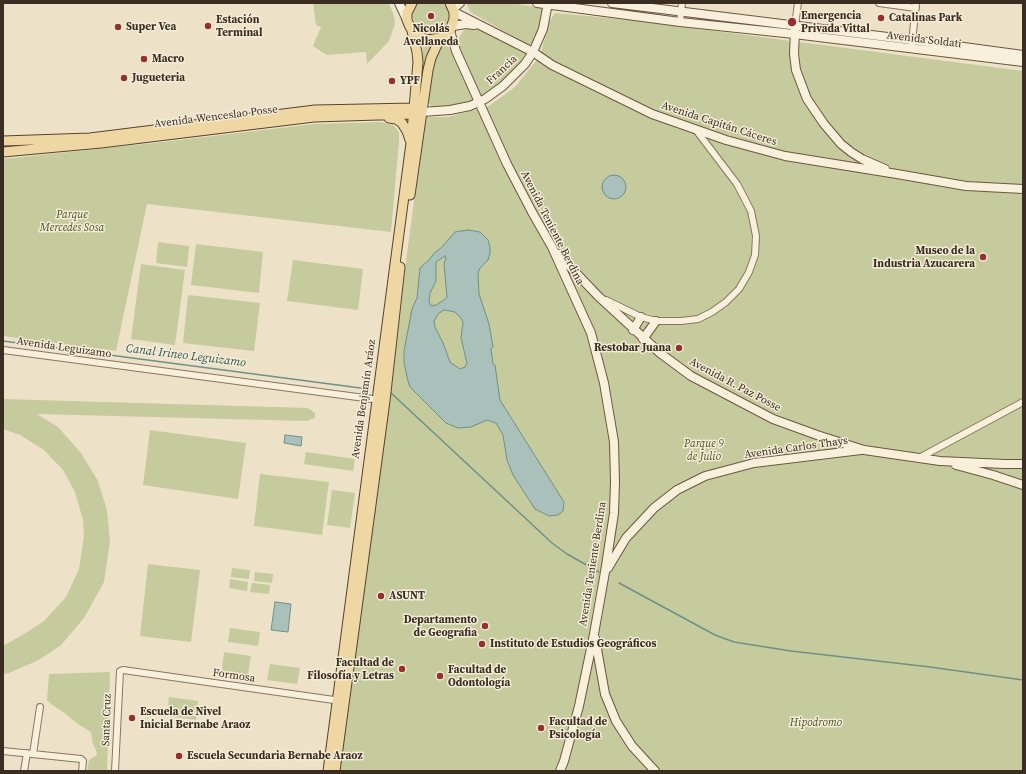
<!DOCTYPE html>
<meta charset="utf-8">
<style>
body{margin:0}
#map{position:relative;width:1026px;height:774px;overflow:hidden;background:#ede2c8;font-family:"Source Serif 4",serif}
canvas{display:block}
.frame{position:absolute;inset:0;border:4px solid #3a2d21;pointer-events:none}
</style>
<div id="map">
<canvas width="1026" height="774"></canvas>
<div class="frame"></div>
</div>
<script>
const context = document.querySelector('canvas').getContext('2d');
context.lineJoin = 'round';
function fillPath(path, color) { context.fillStyle = color; context.fill(path, 'evenodd'); }
const toPath = rows => new Path2D(rows.map(r => 'M' + r).join(''));
function stroke(path, color, width, dash) { context.strokeStyle = color; context.lineWidth = width; context.lineCap = dash ? 'butt' : 'round'; context.setLineDash(dash || []); context.stroke(path); }
function label(font, color, halo, rows, align = 'center') {
  context.font = font + ' "Source Serif 4",serif'; context.lineWidth = 3; context.setLineDash([]); context.textBaseline = 'middle'; context.strokeStyle = halo; context.fillStyle = color; for (const [text, x, y, turn = 0] of rows) {
    context.save(); context.translate(x, y); context.rotate((+turn || 0) * Math.PI / 180); context.textAlign = isNaN(turn) ? turn : align; if (halo) context.strokeText(text, 0, 0); context.fillText(text, 0, 0); context.restore();
  }
}
fillPath(toPath([
 [313,3,389,3,394,16,395,24,389,41,367,64,366,52,327,55,313,46,321,27,316,25],
 [418,3,444,3,449,11,449,17,445,28,440,32,431,34,423,32,418,29,413,18,413,12],
 [468,3,510,3,544,8,535,43,528,45,470,12,467,5],
 [555,13,630,20,1023,71,1023,771,339,771,425,117,448,117,489,106,515,87,540,56,549,22],
 [471,27,481,29,529,54,518,67,494,90,481,96,459,46,459,38,463,31],
 [423,42,433,43,420,101,423,60],
 [441,46,447,46,450,49,473,99,472,102,451,106,435,107,431,106,428,101,428,95,431,68,438,50],
 [380,122,393,125,399,132,399,141,391,232,147,204,116,351,3,336,3,159,154,143,314,124],
 [158,242,189,246,187,267,156,263],
 [196,244,263,252,259,293,191,285],
 [293,260,363,269,358,310,287,301],
 [141,264,185,270,175,345,131,339],
 [188,295,260,303,254,351,183,343],
 [3,399,308,408,315,413,315,418,307,421,37,414,58,427,81,453,98,481,107,510,110,541,104,582,84,618,61,645,39,660,9,673,3,674,3,646,24,634,44,621,66,597,79,569,84,536,83,520,75,492,63,470,44,450,20,435,3,429],
 [150,430,246,443,238,499,143,485],
 [306,452,355,459,353,471,304,464],
 [260,474,329,482,322,535,254,526],
 [332,490,355,493,350,528,327,525],
 [148,564,200,570,191,642,140,636],
 [232,568,250,570,249,579,231,577],
 [255,572,273,574,272,583,254,581],
 [230,579,248,582,247,591,229,588],
 [252,583,270,585,269,594,250,592],
 [230,628,260,632,258,646,228,642],
 [224,652,251,656,247,681,221,678],
 [270,664,300,668,297,684,267,680],
 [110,672,107,771,87,771,89,760,97,755,96,750,93,744,91,732,78,724,63,712,51,704,47,700,49,674],
 [169,697,198,701,196,720,167,716]
]), '#c5cb9c');
const water = toPath([
 '602 187a12 12 0 1 1 24 0a12 12 0 1 1-24 0Z',
 [468,230,480,232,488,240,490,247,490,253,488,260,480,268,478,273,479,294,489,324,493,347,491,349,493,364,495,365,500,400,564,502,563,511,558,515,549,516,535,509,513,475,507,460,503,435,496,423,487,420,471,427,458,428,446,423,410,387,408,381,404,363,404,351,412,309,417,298,420,268,430,259,434,253,441,248,455,232,468,230],
 [445,256,446,258,444,264,447,297,444,300,436,305,431,306,429,301,430,293,436,281,436,262,445,256],
 [444,310,455,312,461,318,463,322,461,338,467,363,465,367,460,369,450,362,443,343,435,327,434,321,438,314,444,310],
 [285,435,302,437,301,446,284,443,285,435],
 [275,602,291,604,288,632,271,630,275,602]
]);
fillPath(water, '#a9c1ba');
stroke(water, '#6f9088', 1);
stroke(toPath([
 [3,341,368,389],
 [390,392,552,543,567,554,599,572],
 [619,583,715,635,734,642,791,651,930,667,1023,680]
]), '#6f9088', 1.5);
const street = toPath([
 [879,3,916,8],
 [680,22,682,3],
 [795,26,798,3],
 [912,43,916,3],
 [606,300,641,317,656,321,681,321,698,319,712,312,726,302,739,289,749,272,755,255,756,236,751,211,737,184,696,130],
 [3,350,380,400],
 [919,458,1023,402],
 [3,751,81,759,83,761,82,771],
 [33,754,40,707],
 [24,771,27,753],
 [115,771,120,671,123,670,341,701]
]);
const secondary = toPath([
 [399,3,407,20],
 [537,3,680,22,794,34,1023,62],
 [612,3,912,40,1023,55],
 [453,9,460,3],
 [454,12,533,52,552,65,652,114,726,140,785,156,897,174,966,186,1023,189],
 [453,26,466,24,474,25],
 [795,30,794,54,796,70,807,99,824,124,841,144,851,152,862,159,885,169],
 [450,31,456,51,507,164,532,212,552,247,591,333,604,383,614,442,615,482,614,513,605,572,594,634,579,706,564,761,560,771],
 [422,112,450,110,470,106,485,99,503,86,525,64,533,52,543,29,548,3],
 [558,254,598,296,660,353,691,376,773,419,817,435,864,450,940,461,1004,464,1023,464],
 [633,330,641,317],
 [643,339,656,321],
 [956,465,993,475,1023,485],
 [608,568,626,538,654,508,677,490,705,476,754,463,861,450],
 [595,638,605,694,616,721,632,746,655,771]
]);
const primary = toPath([
 [412,3,407,13,407,20,410,27,416,35,428,40,440,38,450,31,454,19,454,12,450,3],
 [389,118,396,119,402,123,407,131,410,140],
 [3,141,90,138,315,110,414,108,420,110],
 [3,152,101,143,314,117,410,114],
 [410,195,428,70,431,58,440,38],
 [328,771,411,143,418,62,417,52,412,31],
 [335,771,385,401,400,267]
]);
stroke(street, '#89755e', 8);
stroke(secondary, '#6b5641', 10);
stroke(primary, '#574331', 11);
stroke(street, '#f8f0db', 6);
stroke(secondary, '#f8f0db', 8);
stroke(primary, '#eed7a2', 9);
for (const [x, y, r, color] of [
 [431,16,4,"#953030"],
 [881,18,4,"#953030"],
 [792,22,5,"#953030"],
 [208,26,4,"#953030"],
 [118,27,4,"#953030"],
 [144,59,4,"#953030"],
 [124,78,4,"#953030"],
 [392,81,4,"#953030"],
 [983,257,4,"#953030"],
 [679,348,4,"#953030"],
 [381,596,4,"#953030"],
 [485,626,4,"#953030"],
 [482,644,4,"#953030"],
 [402,669,4,"#953030"],
 [440,676,4,"#953030"],
 [132,718,4,"#953030"],
 [541,728,4,"#953030"],
 [179,756,4,"#953030"]
]) { const dot = new Path2D(); dot.arc(x, y, r, 0, 2 * Math.PI); context.fillStyle = color; context.fill(dot); stroke(dot, '#f5ecd7', 1.5); }
label('bold 11px', '#3a2d21', '#f5ecd7', [
 ["Emergencia",801,16],
 ["Privada Vittal",801,29],
 ["Catalinas Park",889,18],
 ["Estación",216,20],
 ["Terminal",216,33],
 ["Super Vea",126,27],
 ["Nicolás",431,29,"center"],
 ["Avellaneda",431,42,"center"],
 ["Macro",152,59],
 ["Jugueteria",132,78],
 ["YPF",400,81],
 ["Museo de la",975,251,"right"],
 ["Industria Azucarera",975,264,"right"],
 ["Restobar Juana",671,348,"right"],
 ["ASUNT",389,596],
 ["Departamento",477,620,"right"],
 ["de Geografia",477,633,"right"],
 ["Instituto de Estudios Geográficos",490,644],
 ["Facultad de",394,663,"right"],
 ["Filosofía y Letras",394,676,"right"],
 ["Facultad de",448,670],
 ["Odontología",448,683],
 ["Escuela de Nivel",140,712],
 ["Inicial Bernabe Araoz",140,725],
 ["Facultad de",549,722],
 ["Psicología",549,735],
 ["Escuela Secundaria Bernabe Araoz",187,756]
], 'left');
label('11px', '#3a2d21', '#f5ecd7', [
 ["Avenida Soldati",924,40,7],
 ["Francia",502,70,-43],
 ["Avenida Wenceslao Posse",216,117,-7],
 ["Avenida Capitán Cáceres",719,124,18],
 ["Avenida Teniente Berdina",552,228,63],
 ["Avenida Leguizamo",64,348,8],
 ["Avenida R. Paz Posse",735,385,28],
 ["Avenida Benjamín Aráoz",364,399,-82],
 ["Avenida Carlos Thays",796,448,-8],
 ["Avenida Teniente Berdina",593,564,-81],
 ["Formosa",234,676,8],
 ["Santa Cruz",107,720,-88]
]);
label('italic 11px', '#495528', '#f5ecd7', [
 ["Parque",72,215],
 ["Mercedes Sosa",72,228],
 ["Parque 9",704,444],
 ["de Julio",704,457],
 ["Hipodromo",816,723]
]);
label('italic 12px', '#315956', '#f5ecd7', [
 ["Canal Irineo Leguizamo",186,356,7]
]);
</script>
